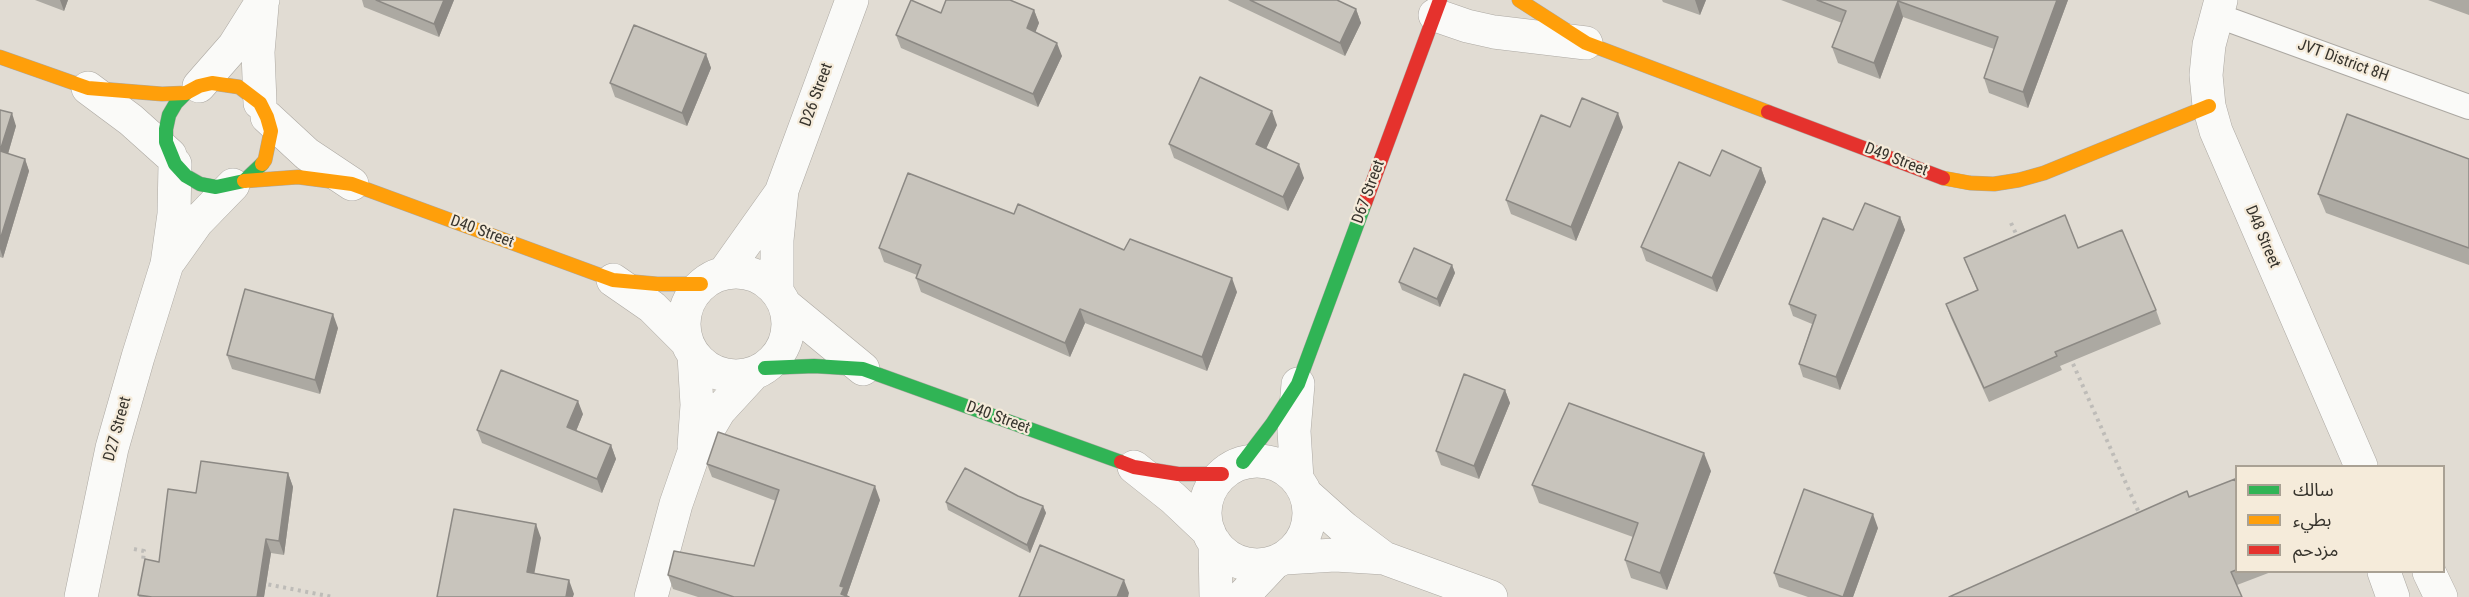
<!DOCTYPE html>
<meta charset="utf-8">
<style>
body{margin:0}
#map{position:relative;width:2469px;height:597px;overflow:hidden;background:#e1dcd3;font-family:"Roboto Condensed","Noto Sans Arabic",sans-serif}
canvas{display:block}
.legend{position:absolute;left:2235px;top:465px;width:210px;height:108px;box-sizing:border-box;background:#f5ebda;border:2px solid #a9a194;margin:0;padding:8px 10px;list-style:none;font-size:18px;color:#36332c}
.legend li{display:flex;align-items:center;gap:12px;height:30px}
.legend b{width:30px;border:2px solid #a9a194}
</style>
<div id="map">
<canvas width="2469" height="597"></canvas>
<ul class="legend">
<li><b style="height:8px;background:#30b455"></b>سالك</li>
<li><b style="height:8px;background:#ff9f0a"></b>بطيء</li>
<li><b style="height:8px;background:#e5322d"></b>مزدحم</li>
</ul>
</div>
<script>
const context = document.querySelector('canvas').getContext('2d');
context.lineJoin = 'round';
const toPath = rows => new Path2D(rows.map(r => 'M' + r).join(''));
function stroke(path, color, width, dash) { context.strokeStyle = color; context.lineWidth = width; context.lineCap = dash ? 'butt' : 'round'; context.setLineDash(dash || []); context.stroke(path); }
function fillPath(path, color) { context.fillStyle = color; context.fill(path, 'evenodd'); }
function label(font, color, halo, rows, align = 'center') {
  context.font = font + ' "Roboto Condensed",sans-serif'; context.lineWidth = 4.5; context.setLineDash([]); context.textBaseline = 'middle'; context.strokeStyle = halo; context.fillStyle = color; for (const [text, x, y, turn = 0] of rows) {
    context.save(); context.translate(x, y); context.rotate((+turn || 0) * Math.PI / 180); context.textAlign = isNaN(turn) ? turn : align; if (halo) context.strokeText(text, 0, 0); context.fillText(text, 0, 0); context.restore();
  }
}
const lane = toPath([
 [2216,15,2469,107]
]);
const street = toPath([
 [2221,0,2209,45,2206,75,2209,106,2216,131,2361,466],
 [1435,15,1467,26,1494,32,1586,43],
 [199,86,234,46,263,0],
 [88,88,131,120,170,155],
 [260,103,258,52,262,6],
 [267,117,307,154,352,184],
 [170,260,197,222,233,185],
 '684 324a52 52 0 1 1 104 0a52 52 0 1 1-104 0Z',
 [724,273,780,194],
 [613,280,652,307,686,341],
 [777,292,777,240,782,190,852,0],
 [784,304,863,369],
 [694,447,697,405,694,355],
 '1205 513a52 52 0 1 1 104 0a52 52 0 1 1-104 0Z',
 [1134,467,1173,498,1209,532],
 [1297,479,1294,431,1298,384],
 [1307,495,1344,528,1384,558,1491,597],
 [1215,543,1216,597],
 [1285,558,1335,555,1384,558],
 [2384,572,2393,597],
 [2429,572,2441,597],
 [81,597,112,448,138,357,167,264,174,214,175,164],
 [651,597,676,504,693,455,719,411,754,373],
 [1242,597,1275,562]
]);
const fast = toPath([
 [186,93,176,103,169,115,166,129,166,142,175,164,186,176,200,184,216,187,244,181,262,164],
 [765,368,814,366,863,369,1121,462],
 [1243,462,1272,424,1298,384,1365,203]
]);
const slow = toPath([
 [1519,0,1586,43,1768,112],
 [0,57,88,88,162,94,186,93,199,86,212,83,239,87,260,103,267,117,271,131,265,160,262,164],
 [1943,178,1970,183,1994,184,2019,180,2044,173,2209,106],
 [244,181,298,177,352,184,613,280,657,284,701,284]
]);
const jam = toPath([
 [1768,112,1943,178],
 [1365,203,1440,0],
 [1121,462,1134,467,1178,474,1222,474]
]);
stroke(lane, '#aca8a2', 26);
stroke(street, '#aca8a2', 34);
stroke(fast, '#aca8a2', 15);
stroke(slow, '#aca8a2', 15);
stroke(jam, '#aca8a2', 15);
stroke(toPath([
 [2011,223,2018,238],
 [2070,357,2140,515],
 [134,549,144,551,143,561,148,562],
 [261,583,333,597]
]), '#bebcb8', 4, [3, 4.5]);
stroke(lane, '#fafaf8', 24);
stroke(street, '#fafaf8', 33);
stroke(fast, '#30b455', 14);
stroke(slow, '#ff9f0a', 14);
stroke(jam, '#e5322d', 14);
fillPath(toPath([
 [35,0,68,0,64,11],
 [362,0,454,0,439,37,364,7],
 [1228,0,1337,0,1356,9,1361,23,1345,56,1229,1],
 [1662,0,1706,0,1700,15,1663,2],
 [1781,0,2068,0,2028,108,1989,93,1984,78,1994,49,1903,17,1880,79,1838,63,1832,47,1842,23],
 [2428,0,2469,0,2469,15],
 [1034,10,1039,23,1035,32,1062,56,1038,107,901,48,896,35,941,13],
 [706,54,711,68,687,126,615,97,610,83],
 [0,110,16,126,8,154,25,159,29,171,3,258,0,257],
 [1277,125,1266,148,1304,178,1288,211,1174,158,1169,144],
 [1623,127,1576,241,1511,214,1506,200],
 [2469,159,2469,265,2326,213,2318,194],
 [1761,168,1766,182,1717,292,1646,261,1641,247,1710,176],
 [1014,214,1124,250,1237,292,1207,371,1085,323,1070,357,921,292,916,278,917,275,884,262,879,248],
 [1900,217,1905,230,1840,390,1803,377,1799,364,1812,324,1793,316,1789,304,1853,230],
 [2078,248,2156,310,2161,324,2060,366,2062,370,1989,402,1951,318,1946,304,1977,290,1964,258],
 [1452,265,1455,273,1440,307,1402,290,1399,282],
 [338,328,320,394,232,369,227,355],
 [1505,390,1510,403,1479,479,1441,465,1436,451],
 [583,414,576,431,611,445,616,459,602,493,482,443,477,430],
 [707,464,880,500,847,595,849,597,698,597,673,589,668,575,754,566,776,501,712,477],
 [1711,471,1667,590,1631,578,1625,560,1633,537,1539,503,1532,485],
 [288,473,293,487,284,555,271,553,264,597,139,597,138,595,159,562,196,493],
 [2236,483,2236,572,2271,572,2237,585,2189,497],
 [1018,496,1043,506,1046,513,1030,553,948,510,946,502],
 [1878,528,1853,597,1808,597,1779,587,1774,573]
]), '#aca9a2');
fillPath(toPath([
 [60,0,68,0,64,11],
 [444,0,454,0,439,37,434,24],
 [1695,0,1706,0,1700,15],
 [2057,0,2068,0,2028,108,2023,92],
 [1898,1,1903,17,1880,79,1874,63],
 [1356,9,1361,23,1345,56,1340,43],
 [1034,10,1039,23,1032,41,1027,28],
 [1057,43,1062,56,1038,107,1033,94],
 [706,54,711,68,687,126,682,113],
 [1272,111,1277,125,1262,158,1256,144],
 [12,113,16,126,5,164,0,151],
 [1618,113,1623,127,1576,241,1571,227],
 [25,159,29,171,3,258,0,249,0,240],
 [1299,164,1304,178,1288,211,1283,197],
 [1761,168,1766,182,1717,292,1712,278],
 [1900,217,1905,230,1840,390,1836,377],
 [1452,265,1455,273,1440,307,1437,299],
 [1232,278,1237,292,1207,371,1202,357],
 [1080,309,1085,323,1070,357,1065,343],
 [333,314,338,328,320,394,315,380],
 [1505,390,1510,403,1479,479,1474,466],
 [578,401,583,414,572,441,567,427],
 [611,445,616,459,602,493,597,479],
 [1704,453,1711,471,1667,590,1660,573],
 [288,473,293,487,284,555,279,541],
 [875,486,880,500,847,595,847,597,842,597,840,586],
 [1043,506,1046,513,1030,553,1027,545],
 [1873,514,1878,528,1853,597,1843,597],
 [536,524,541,538,532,586,527,572],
 [266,539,271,553,264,597,257,597],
 [569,580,574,594,573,597,566,597],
 [1124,580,1129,593,1128,597,1117,597]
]), '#8c8984');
const building = toPath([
 [376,0,444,0,434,24,376,0],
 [911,0,941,13,946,0,1010,0,1034,10,1027,28,1057,43,1033,94,896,35,911,0],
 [1250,0,1337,0,1356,9,1340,43,1250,0],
 [1817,0,2057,0,2023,92,1984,78,1998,37,1898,1,1874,63,1832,47,1846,11,1817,0],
 [634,25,706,54,682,113,610,83,634,25],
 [1200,77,1272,111,1256,144,1299,164,1283,197,1169,144,1200,77],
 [1582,98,1618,113,1571,227,1506,200,1541,115,1570,127,1582,98],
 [0,110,12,113,0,151,25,159,0,240,0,110],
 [2347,114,2469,159,2469,248,2318,194,2347,114],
 [1722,150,1761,168,1712,278,1641,247,1679,162,1710,176,1722,150],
 [908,173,1014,214,1018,204,1124,250,1130,239,1232,278,1202,357,1080,309,1065,343,916,278,921,265,879,248,908,173],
 [1865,203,1900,217,1836,377,1799,364,1816,315,1789,304,1823,218,1853,230,1865,203],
 [2065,215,2078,248,2122,230,2156,310,2055,352,2057,356,1984,388,1946,304,1978,290,1964,258,2065,215],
 [1414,248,1452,265,1437,299,1399,282,1414,248],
 [245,289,333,314,315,380,227,355,245,289],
 [501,370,578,401,567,427,611,445,597,479,477,430,501,370],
 [1464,374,1505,390,1474,466,1436,451,1464,374],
 [1569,403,1704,453,1660,573,1625,560,1638,523,1532,485,1569,403],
 [718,432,875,486,840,586,844,587,841,594,849,597,734,597,668,575,674,551,754,566,779,490,707,464,718,432],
 [201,461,288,473,279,541,266,539,257,597,152,597,138,595,145,559,159,562,168,489,196,493,201,461],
 [965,468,1018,496,1043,506,1027,545,946,502,965,468],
 [2235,479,2236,483,2236,570,2231,572,2242,597,1949,597,2187,491,2189,497,2235,479],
 [1804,489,1873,514,1843,597,1774,573,1804,489],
 [454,509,536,524,527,572,569,580,566,597,437,597,454,509],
 [1040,545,1124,580,1117,597,1019,597,1040,545]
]);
fillPath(building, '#c8c4bc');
stroke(building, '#8c8984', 1.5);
label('16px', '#36332c', '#f5ebda', [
 ["JVT District 8H",2343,61,20],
 ["D26 Street",817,95,-70],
 ["D49 Street",1896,160,21],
 ["D67 Street",1369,192,-70],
 ["D40 Street",482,232,20],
 ["D48 Street",2262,237,67],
 ["D40 Street",998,418,20],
 ["D27 Street",118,429,-75]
]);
</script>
